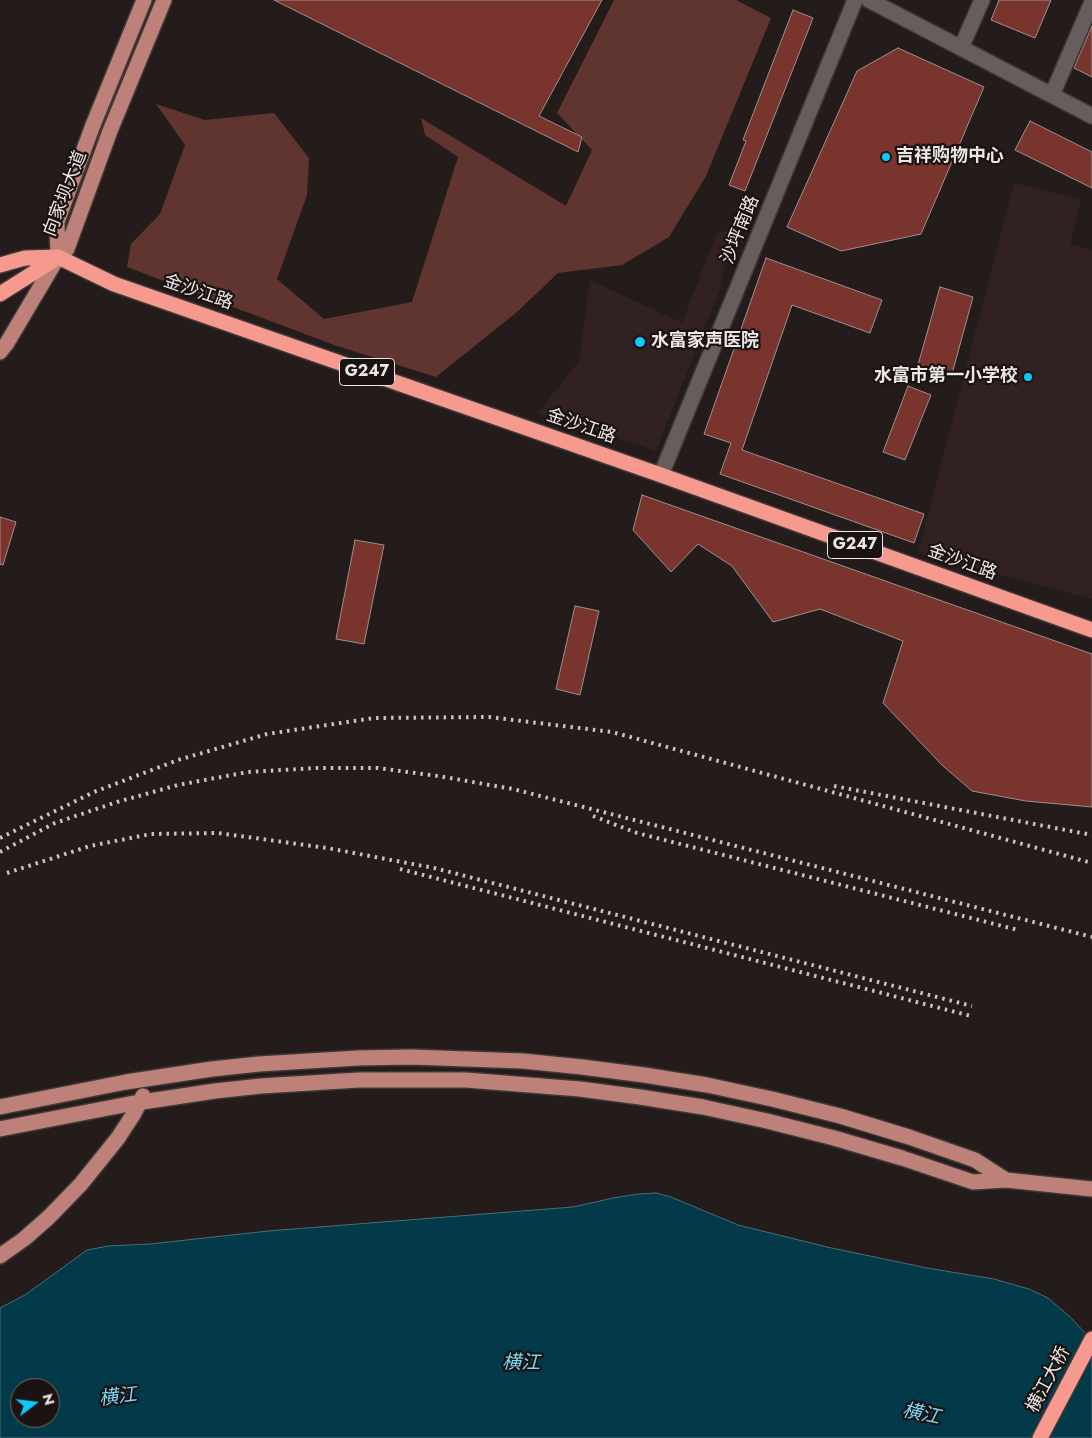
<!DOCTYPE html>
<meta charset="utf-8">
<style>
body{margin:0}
#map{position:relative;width:1092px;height:1438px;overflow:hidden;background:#241c1b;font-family:Jost,sans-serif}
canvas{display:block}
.north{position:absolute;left:10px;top:1378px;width:50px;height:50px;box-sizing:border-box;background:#1b1312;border:1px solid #6f6867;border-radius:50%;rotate:75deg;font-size:14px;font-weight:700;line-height:20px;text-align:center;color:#ece7e6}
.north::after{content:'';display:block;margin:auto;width:18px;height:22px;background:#0bcafa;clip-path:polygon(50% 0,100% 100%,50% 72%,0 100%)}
</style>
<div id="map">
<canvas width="1092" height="1438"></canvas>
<div class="north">N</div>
</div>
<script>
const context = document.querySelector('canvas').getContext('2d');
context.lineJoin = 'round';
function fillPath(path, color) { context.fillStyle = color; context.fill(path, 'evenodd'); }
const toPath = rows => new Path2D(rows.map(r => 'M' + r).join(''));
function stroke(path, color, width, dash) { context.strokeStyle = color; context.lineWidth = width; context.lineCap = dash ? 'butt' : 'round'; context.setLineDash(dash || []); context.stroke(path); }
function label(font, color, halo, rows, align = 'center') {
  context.font = font + ' Jost,"Noto Sans SC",sans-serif'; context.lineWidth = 4.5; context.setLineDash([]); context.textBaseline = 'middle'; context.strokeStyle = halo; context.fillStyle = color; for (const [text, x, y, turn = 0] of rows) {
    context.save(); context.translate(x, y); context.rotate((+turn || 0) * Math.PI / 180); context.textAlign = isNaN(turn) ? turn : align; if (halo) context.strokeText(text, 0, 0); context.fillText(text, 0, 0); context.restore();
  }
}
fillPath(toPath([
 [1014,183,1081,200,1070,244,1092,250,1092,599,918,553],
 [734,229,719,291,656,451,538,413,579,361,590,280,682,323,717,233]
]), '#312221');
fillPath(toPath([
 [614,0,736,0,771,18,706,176,669,237,622,265,558,273,517,312,436,377,334,345,127,267,131,244,160,214,185,145,156,104,205,120,274,113,309,158,307,195,277,279,324,319,412,302,458,157,425,135,421,118,566,206,592,150,557,113]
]), '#60342f');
const water = toPath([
 [656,1193,671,1197,738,1225,827,1247,927,1268,994,1279,1029,1289,1048,1298,1069,1316,1092,1340,1092,1438,0,1438,0,1308,25,1295,87,1250,108,1246,150,1244,268,1231,573,1207,613,1198,638,1194,656,1193],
 [20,1388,50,1388,50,1418,20,1418,20,1388]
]);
fillPath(water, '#033a4a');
stroke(water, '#496e79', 1);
const building = toPath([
 [274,0,602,0,539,116,582,137,578,152,274,0],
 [999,0,1051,0,1035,38,991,20,999,0],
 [793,10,813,18,745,191,729,185,746,141,743,140,793,10],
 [1092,26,1092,77,1074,68,1092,26],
 [898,48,984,87,921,234,841,251,787,227,857,71,898,48],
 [1030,121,1092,152,1092,188,1015,150,1030,121],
 [766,258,882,300,870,333,792,305,742,450,924,514,914,543,720,474,731,443,704,434,766,258],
 [940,287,973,297,952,374,918,365,940,287],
 [908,386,931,395,905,460,883,452,908,386],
 [642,495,1092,654,1092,807,1026,801,972,791,943,766,883,703,903,641,820,609,773,622,732,566,698,544,671,572,633,530,642,495],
 [0,517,16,522,3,565,0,564,0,517],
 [355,540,384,545,364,644,336,639,355,540],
 [575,606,599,611,580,695,556,689,575,606]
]);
fillPath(building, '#79342e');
stroke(building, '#9b918f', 1);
const minor = toPath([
 [869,0,1092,116],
 [961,48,982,0],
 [1052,95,1092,2],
 [661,475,855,0]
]);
const major = toPath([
 [58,257,57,222,93,125,144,0],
 [0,352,7,343,58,257,67,249,110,131,164,0],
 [0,1107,126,1082,212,1069,259,1064,358,1058,411,1057,523,1061,582,1067,644,1075,707,1085,772,1099,840,1116,909,1137,975,1160,1006,1180],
 [0,1129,129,1104,215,1091,261,1086,359,1080,466,1080,580,1089,640,1097,703,1107,767,1121,834,1138,902,1158,973,1182,1006,1180,1092,1189],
 [0,1256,24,1239,49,1217,81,1184,118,1138,133,1115,143,1096]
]);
const highway = toPath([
 [0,265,25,258,58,257,114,284,661,475,1092,630],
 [0,294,57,258],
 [1040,1438,1092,1339]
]);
stroke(minor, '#3e3837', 18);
stroke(major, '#3e3837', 18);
stroke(highway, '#3e3837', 18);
stroke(minor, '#675d5c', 15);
stroke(major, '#bd817a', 15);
stroke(highway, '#f6998e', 15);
stroke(toPath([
 [834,786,1092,835],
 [593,816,637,833,1018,930],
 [0,838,94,792,178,760,267,734,374,718,489,717,612,732,1092,863],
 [0,852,55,823,117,802,178,785,248,772,317,768,378,768,438,776,513,789,1092,937],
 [400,869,971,1016],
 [7,873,90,846,151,834,218,833,327,848,434,868,972,1006]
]), '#cac4c3', 4, [2.5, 5]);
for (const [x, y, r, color] of [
 [886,157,5,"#0bcafa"],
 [640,342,6,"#0bcafa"],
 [1028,377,5,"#0bcafa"]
]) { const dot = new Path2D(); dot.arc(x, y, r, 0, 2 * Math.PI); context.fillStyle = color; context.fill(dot); stroke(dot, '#1b1312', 2); }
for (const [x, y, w] of [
 [367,372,55],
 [855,545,55]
]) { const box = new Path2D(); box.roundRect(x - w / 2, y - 13.5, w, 27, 4); context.fillStyle = '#1b1312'; context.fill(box); stroke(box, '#ece7e6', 1); }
label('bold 16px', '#ece7e6', null, [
 ["G247",367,372],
 ["G247",855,545]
]);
label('bold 18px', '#ece7e6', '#1b1312', [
 ["吉祥购物中心",896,157],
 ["水富家声医院",651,342],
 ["水富市第一小学校",1018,377,"right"]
], 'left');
label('18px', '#ece7e6', '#1b1312', [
 ["向家坝大道",66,194,-69],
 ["沙坪南路",741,230,-68],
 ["金沙江路",198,293,19],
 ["金沙江路",581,427,19],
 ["金沙江路",962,563,20],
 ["横江大桥",1049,1380,-62]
]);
label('italic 19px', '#79d9fa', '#1b1312', [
 ["横江",521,1364,1],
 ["横江",118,1398,-7],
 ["横江",921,1415,12]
]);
</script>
